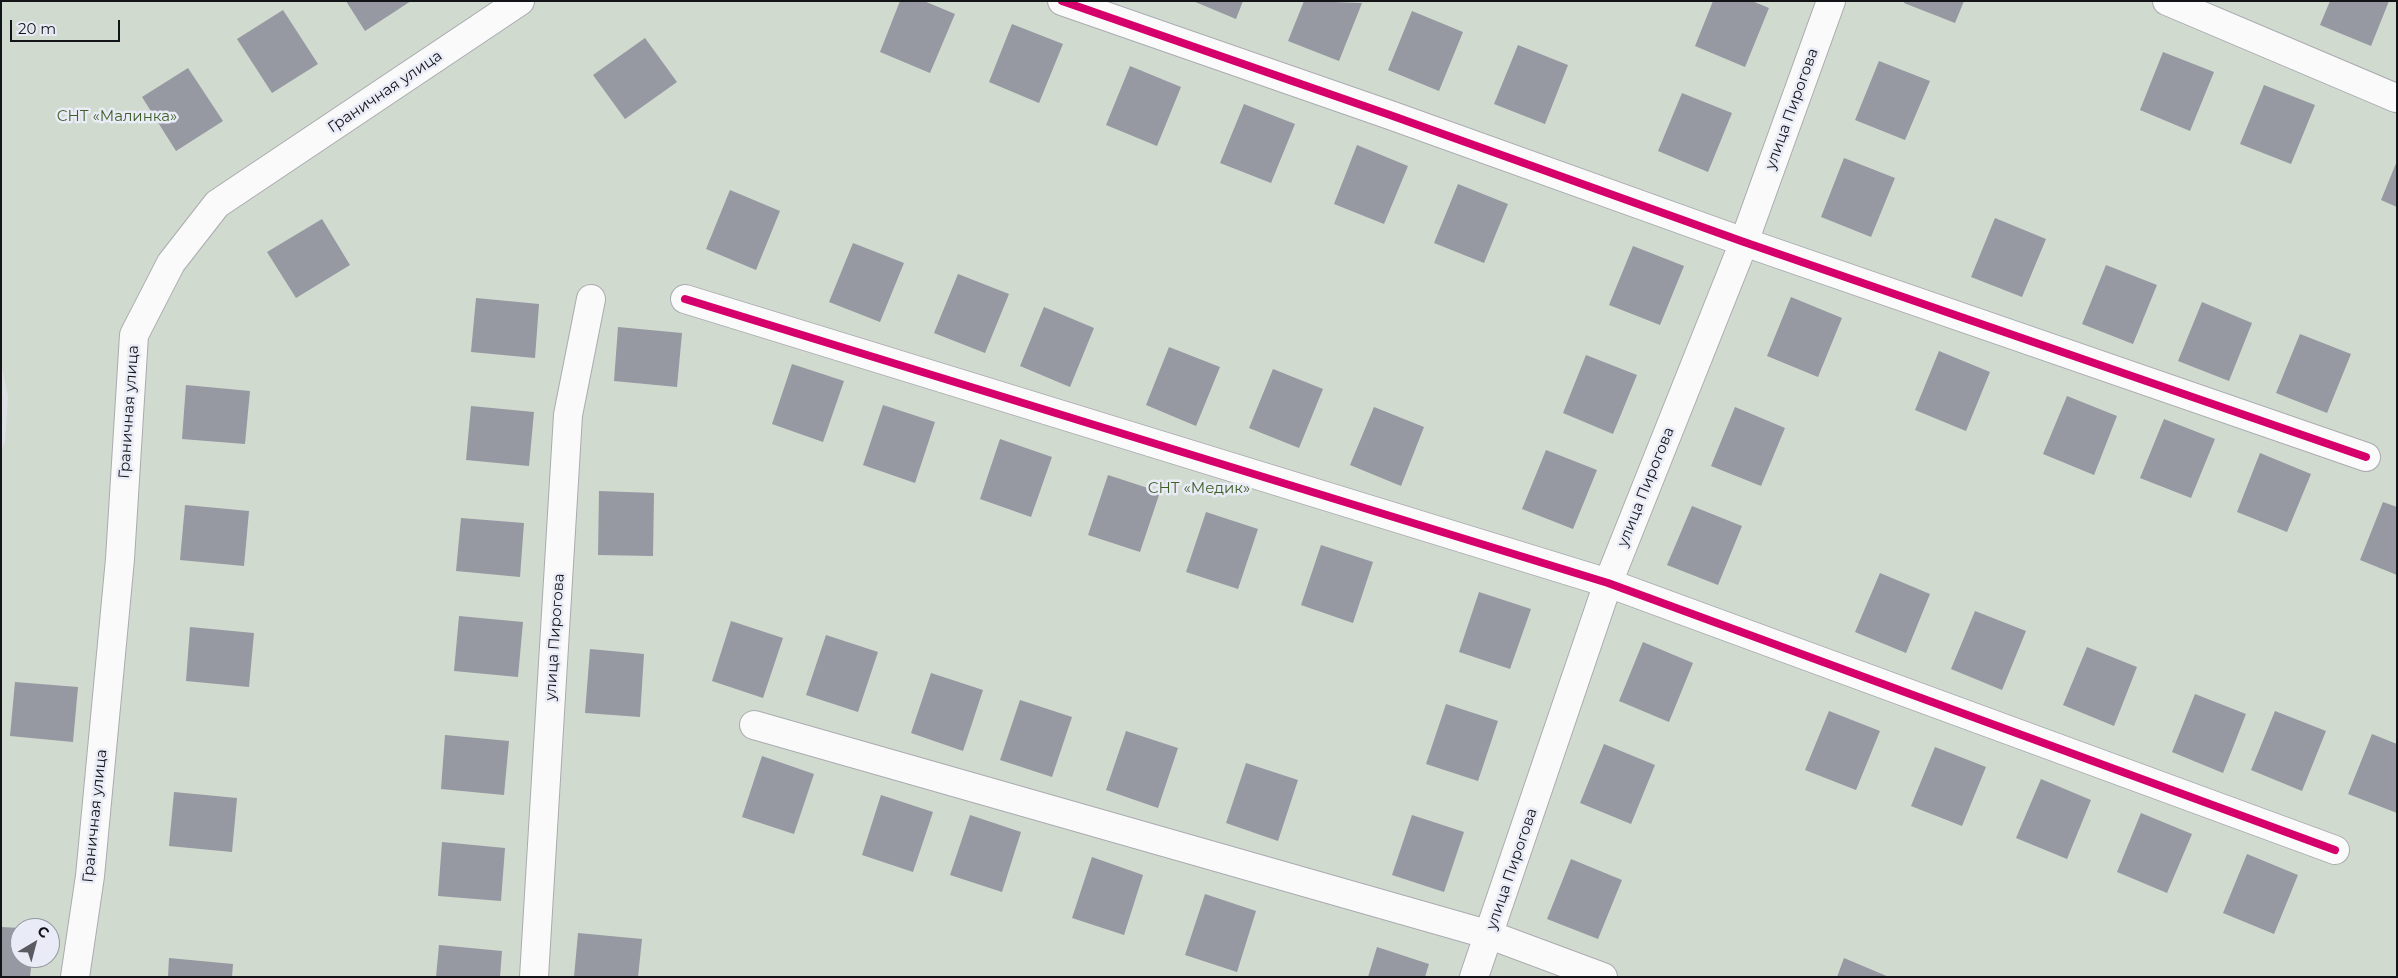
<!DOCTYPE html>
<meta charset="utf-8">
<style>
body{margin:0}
#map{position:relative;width:2398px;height:978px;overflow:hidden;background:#dfe0e6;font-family:Montserrat,sans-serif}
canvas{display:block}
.frame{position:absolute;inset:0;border:2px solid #131418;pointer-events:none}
.north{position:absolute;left:10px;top:918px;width:50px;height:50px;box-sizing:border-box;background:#e9ecf7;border:1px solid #93969e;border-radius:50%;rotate:37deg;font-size:14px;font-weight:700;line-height:20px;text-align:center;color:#131418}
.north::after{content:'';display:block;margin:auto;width:18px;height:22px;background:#5a5b60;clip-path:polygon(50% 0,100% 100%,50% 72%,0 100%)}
.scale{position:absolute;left:10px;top:20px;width:110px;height:22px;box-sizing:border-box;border:2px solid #131418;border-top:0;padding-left:6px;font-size:15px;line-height:18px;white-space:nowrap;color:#131418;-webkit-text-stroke:4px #e9ecf7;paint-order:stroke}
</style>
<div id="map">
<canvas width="2398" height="978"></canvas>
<div class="frame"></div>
<div class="north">С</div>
<div class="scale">20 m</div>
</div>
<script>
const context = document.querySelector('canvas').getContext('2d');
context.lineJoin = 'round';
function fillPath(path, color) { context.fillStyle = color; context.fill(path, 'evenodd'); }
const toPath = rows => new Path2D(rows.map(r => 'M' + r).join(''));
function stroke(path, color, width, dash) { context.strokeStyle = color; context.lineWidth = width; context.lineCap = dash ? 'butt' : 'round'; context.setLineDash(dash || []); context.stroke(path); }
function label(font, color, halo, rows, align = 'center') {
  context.font = font + ' Montserrat,sans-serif'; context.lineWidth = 5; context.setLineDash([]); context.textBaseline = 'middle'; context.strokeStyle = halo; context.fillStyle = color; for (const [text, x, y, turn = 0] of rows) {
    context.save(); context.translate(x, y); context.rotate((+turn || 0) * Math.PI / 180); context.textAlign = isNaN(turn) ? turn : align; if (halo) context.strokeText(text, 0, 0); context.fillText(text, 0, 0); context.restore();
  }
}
fillPath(toPath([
 [1,1,2397,1,2397,977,1,977,1,450,5,442,8,396,1,363],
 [20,928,50,928,50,958,20,958]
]), '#d1dacf');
fillPath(toPath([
 [346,1,411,1,365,31],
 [900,1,924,1,955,14,930,73,880,52],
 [1193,1,1243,1,1236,19],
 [1304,1,1362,3,1339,61,1288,41],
 [1713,1,1752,1,1769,8,1745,67,1695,46],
 [1905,1,1964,1,1955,23,1904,3],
 [2330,1,2389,1,2371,46,2320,25],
 [283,10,318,64,272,93,237,39],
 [1412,11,1463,32,1439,91,1388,70],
 [1012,24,1063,44,1039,103,989,82],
 [645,38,677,82,625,119,593,75],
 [1518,45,1568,65,1545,124,1494,104],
 [2163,52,2214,72,2190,131,2140,110],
 [1879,61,1930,81,1905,140,1855,120],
 [1130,66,1181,87,1157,146,1106,125],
 [188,68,223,121,176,151,142,97],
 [2264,85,2315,105,2291,164,2240,144],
 [1682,93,1732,113,1708,172,1658,151],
 [1244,104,1295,124,1271,183,1220,163],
 [1357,145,1408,166,1384,224,1334,204],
 [1844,158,1895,178,1871,237,1821,217],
 [2397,161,2397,207,2381,200],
 [1458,184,1508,204,1484,263,1434,243],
 [730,190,780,211,756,270,706,249],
 [1995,218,2046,239,2022,297,1971,277],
 [322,219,350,265,296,298,267,252],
 [853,243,904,263,880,322,829,302],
 [1633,246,1684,266,1660,325,1609,305],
 [2106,265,2157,285,2133,344,2082,324],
 [958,274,1009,294,985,353,934,333],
 [1791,297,1842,318,1818,377,1767,356],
 [476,298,539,304,535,358,471,352],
 [2202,302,2252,323,2229,381,2178,361],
 [1044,307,1094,328,1070,387,1020,366],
 [618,327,682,333,677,387,614,381],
 [2300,334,2351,354,2327,413,2276,393],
 [1169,347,1220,367,1196,426,1146,405],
 [1939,351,1990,372,1966,431,1915,410],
 [1586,355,1637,375,1613,434,1563,413],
 [792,364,844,381,823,442,772,424],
 [1273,369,1323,389,1299,448,1249,428],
 [186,385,250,391,245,444,182,439],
 [2067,396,2117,416,2094,475,2043,454],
 [883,405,935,422,915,483,863,465],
 [471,406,534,412,529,466,466,460],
 [1374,407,1424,427,1401,486,1350,465],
 [1735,407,1785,428,1761,486,1711,466],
 [2164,419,2215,439,2191,498,2140,478],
 [1000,439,1052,457,1031,517,980,499],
 [1546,450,1597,470,1573,529,1522,509],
 [2260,453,2311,474,2287,532,2237,512],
 [1108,475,1160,492,1140,552,1088,535],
 [599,491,654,493,653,556,598,555],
 [2383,502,2397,507,2397,575,2360,560],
 [185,505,249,511,244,566,180,560],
 [1692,506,1742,526,1718,585,1667,565],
 [1206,512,1258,529,1238,589,1186,572],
 [461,518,524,523,520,577,456,571],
 [1321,545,1373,562,1353,623,1301,605],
 [1880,573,1930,594,1906,653,1855,632],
 [1479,592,1531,609,1510,669,1459,652],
 [1975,611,2026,631,2002,690,1951,669],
 [459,616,523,622,518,677,454,671],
 [731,621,783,638,763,698,712,681],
 [190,627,254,633,249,687,186,681],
 [826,635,878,652,858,712,806,695],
 [1643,642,1693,663,1669,722,1619,701],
 [2087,647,2137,667,2114,726,2063,705],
 [590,649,644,654,640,717,585,713],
 [931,673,983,690,963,751,911,733],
 [15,682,78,687,73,742,10,736],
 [2195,694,2246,714,2223,773,2172,752],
 [1020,700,1072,717,1052,777,1000,760],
 [1446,704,1498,721,1478,781,1426,764],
 [1829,711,1880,731,1856,790,1805,770],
 [2275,711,2326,731,2302,791,2251,770],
 [1126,731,1178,748,1158,808,1106,790],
 [2372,734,2397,744,2397,813,2348,794],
 [445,735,509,741,504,795,441,789],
 [1604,744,1655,765,1631,824,1580,803],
 [1935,747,1986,767,1962,826,1911,806],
 [762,756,814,774,794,834,742,817],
 [1246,763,1298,780,1278,841,1226,823],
 [2041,779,2091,800,2067,859,2016,838],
 [174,792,237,798,232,852,169,846],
 [881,795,933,812,913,872,862,855],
 [2141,813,2192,834,2167,893,2117,872],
 [970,815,1021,832,1002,892,950,875],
 [1412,815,1464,832,1444,892,1392,875],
 [442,842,505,848,501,901,438,896],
 [2247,854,2298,875,2274,934,2223,913],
 [1092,857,1143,875,1124,935,1072,918],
 [1571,859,1622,880,1598,939,1547,919],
 [1205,894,1256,911,1237,972,1185,955],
 [1,927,20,928,20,958,32,958,30,977,1,977],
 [578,933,642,939,638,977,574,977],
 [439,945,502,951,500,977,436,977],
 [1377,947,1429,964,1425,977,1368,977],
 [169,958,233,964,232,977,168,977],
 [1844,958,1889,977,1837,977]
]), '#9698a2');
const minor = toPath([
 [1062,1,1390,115,1744,242,2366,457],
 [2167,1,2396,98],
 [685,299,1608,583,2335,850],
 [754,725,1490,935,1603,977],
 [75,977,90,876,120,559,134,335,171,263,217,204,520,1],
 [534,977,568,415,591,299],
 [1474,977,1608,583,1744,242,1831,1]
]);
stroke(minor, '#aaabb0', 30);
stroke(minor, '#fafafb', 28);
stroke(toPath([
 [1062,1,1390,115,1744,242,2366,457],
 [685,299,1608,583,2335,850]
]), '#d6006c', 8);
label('15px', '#131418', '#e9ecf7', [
 ["Граничная улица",385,92,-34],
 ["улица Пирогова",1792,109,-70],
 ["Граничная улица",129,412,-86],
 ["улица Пирогова",1646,487,-68],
 ["улица Пирогова",555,637,-86],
 ["Граничная улица",95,816,-84],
 ["улица Пирогова",1512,869,-71]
]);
label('15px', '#3f5f27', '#e9ecf7', [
 ["СНТ «Малинка»",117,117],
 ["СНТ «Медик»",1199,489]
]);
</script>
